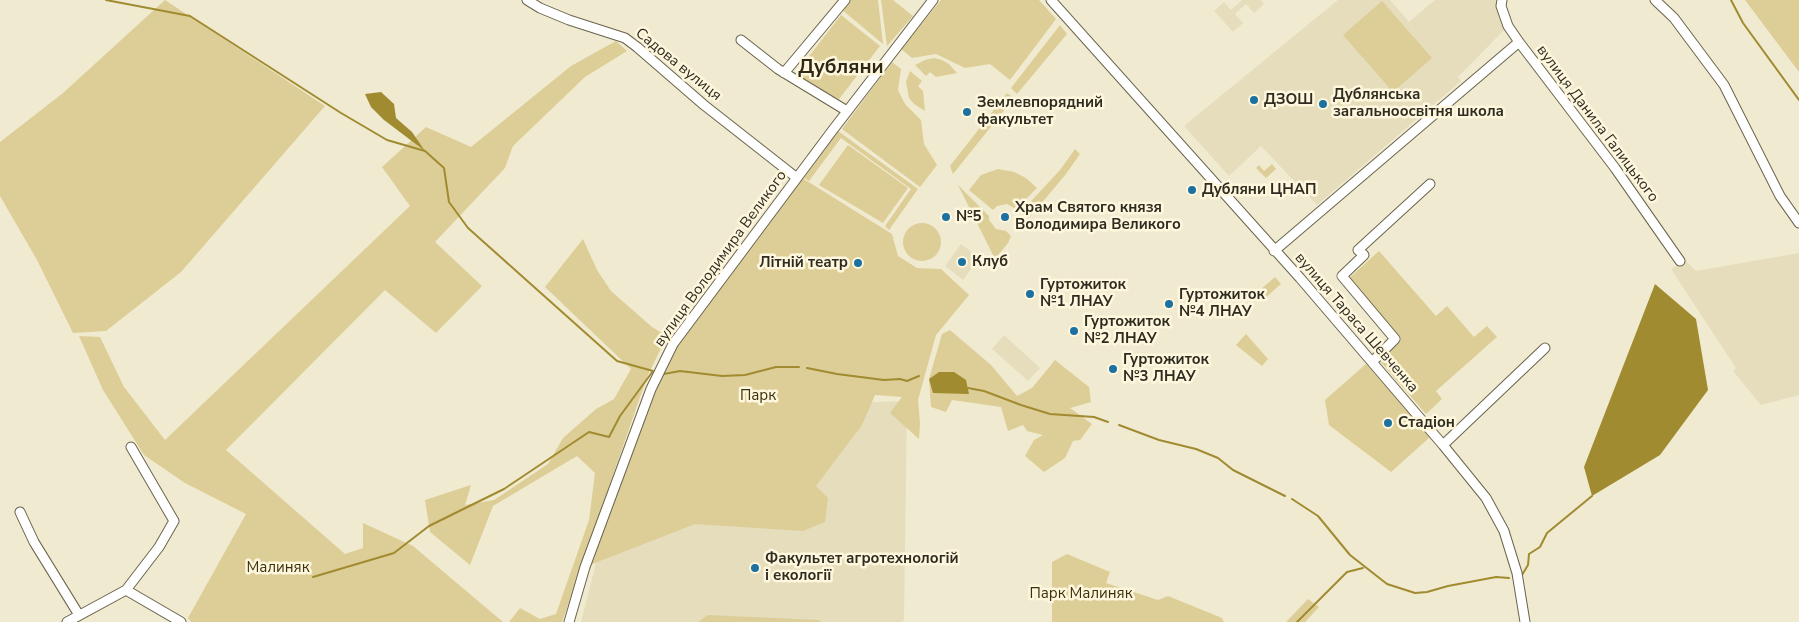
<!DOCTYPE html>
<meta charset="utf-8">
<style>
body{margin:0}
canvas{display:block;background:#f0ead0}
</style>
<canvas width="1799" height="622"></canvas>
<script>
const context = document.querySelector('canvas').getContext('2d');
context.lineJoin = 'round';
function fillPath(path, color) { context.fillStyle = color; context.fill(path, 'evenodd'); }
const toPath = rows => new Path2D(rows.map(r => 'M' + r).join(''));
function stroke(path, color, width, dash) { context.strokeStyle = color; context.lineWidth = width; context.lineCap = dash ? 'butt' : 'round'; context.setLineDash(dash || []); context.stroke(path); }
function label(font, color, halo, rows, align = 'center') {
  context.font = font + ' "Nunito Sans",sans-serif'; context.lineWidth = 5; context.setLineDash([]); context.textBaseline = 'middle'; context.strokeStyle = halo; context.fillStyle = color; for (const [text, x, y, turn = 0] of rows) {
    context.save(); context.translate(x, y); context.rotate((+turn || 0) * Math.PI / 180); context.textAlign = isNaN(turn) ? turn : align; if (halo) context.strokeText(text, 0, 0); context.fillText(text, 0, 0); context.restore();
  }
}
fillPath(toPath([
 [1242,0,1261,0,1264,4,1254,13,1246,4,1235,14,1243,23,1233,32,1214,11,1224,2,1231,10],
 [1338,0,1390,0,1409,22,1435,0,1504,0,1508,26,1458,77,1461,81,1317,205,1261,146,1229,176,1184,126],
 [961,244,979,258,963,280,945,266],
 [1799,253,1799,395,1761,405,1733,371,1736,368,1671,269,1685,260,1696,271],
 [1004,335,1040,368,1028,381,992,349],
 [907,401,904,620,901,622,581,622,596,563,697,521,799,404]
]), '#e5ddbc');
fillPath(toPath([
 [165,0,325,106,181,272,106,331,73,333,37,260,0,196,0,142,63,93],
 [849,0,878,0,883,44,841,9],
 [881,0,893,0,913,16,887,46],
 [941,0,1039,0,1056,19,1010,80,990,64,965,68,936,54,912,58,901,49],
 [1745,0,1799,0,1799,72],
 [1382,1,1432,58,1393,92,1343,35],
 [841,15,880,46,836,103,800,80,805,73,800,68],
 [1060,25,1067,34,1017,94,1011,88],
 [616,41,627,51,585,77,513,146,505,168,435,242,482,286,436,333,385,290,226,450,345,554,363,548,363,523,413,546,503,622,191,622,188,618,246,514,185,483,144,455,103,390,79,336,100,337,124,387,165,440,410,206,382,167,426,127,471,147,571,66],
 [934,58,942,60,949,64,957,73,936,77,930,72,926,76,915,65,925,60],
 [892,62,901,69,898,90,905,104,921,120,924,144,937,165,920,187,842,129],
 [910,71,922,81,918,86,923,91,925,111,914,104,909,98,906,82],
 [1007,93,1014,98,953,174,950,166],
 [838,131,918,189,889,230,885,226,911,189,841,138,809,181,804,178],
 [848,145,908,188,883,223,819,185],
 [1075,149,1080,154,1066,174,1029,218,1020,213,1060,170],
 [1272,164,1276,169,1266,178,1256,168,1259,165,1264,171],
 [998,169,1014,172,1026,178,1037,188,1016,209,1007,204,997,206,993,210,969,190,981,175],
 [799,176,892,234,898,256,917,268,941,269,969,295,936,335,918,400,920,423,919,439,890,413,902,397,875,395,862,425,816,486,828,498,825,522,803,531,695,524,585,567,673,344],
 [958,185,989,216,989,220,996,229,1006,231,1011,236,1008,243,995,259],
 '903 242a19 19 0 1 1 38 0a19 19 0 1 1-38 0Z',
 [583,239,597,270,611,291,652,327,667,336,647,377,562,622,509,622,520,608,540,619,556,614,589,520,595,473,577,456,493,506,470,565,430,532,425,500,471,485,465,505,494,500,548,464,563,438,596,409,614,399,631,369,545,287],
 [1379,251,1436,316,1447,306,1474,337,1487,326,1497,337,1436,391,1442,399,1426,414,1379,360,1400,342,1347,280],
 [1275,277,1281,284,1265,298,1260,290],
 [950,330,991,365,1017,396,1032,388,1055,360,1089,387,1091,402,1070,408,1092,424,1080,440,1073,441,1065,458,1044,472,1025,456,1034,440,1043,435,1027,431,1023,425,1008,431,1001,407,952,400,946,412,931,407,929,379,942,334],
 [1246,334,1268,359,1262,366,1236,345],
 [1366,364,1430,437,1391,472,1329,425,1325,400],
 [1067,554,1110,572,1106,583,1158,600,1168,596,1222,618,1224,622,1052,622,1052,562],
 [1308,599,1319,607,1305,622,1286,622],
 [708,615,819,620,821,622,698,622]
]), '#ddce97');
fillPath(toPath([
 [381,92,394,104,396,118,412,132,425,151,384,120,371,107,365,94],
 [1655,284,1696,319,1708,390,1660,455,1592,496,1584,467],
 [939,372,954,372,966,380,969,394,933,393,929,379]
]), '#a18b30');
stroke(toPath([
 [106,0,190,16,341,113,387,140,425,151,444,168,449,202,468,228,617,361,653,371,620,416,609,437,589,432,504,489,429,526,394,553,313,577],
 [1731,0,1743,23,1799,100],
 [807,368,837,374,884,380,900,379,907,381,919,376],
 [664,374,680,371,722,376,745,375,776,367,799,367],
 [968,388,984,391,1021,405,1050,414,1094,417,1108,422],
 [1119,425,1159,440,1196,449,1218,458,1233,470,1285,496],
 [1292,499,1318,516,1350,555,1387,584,1415,593,1427,592,1448,586,1496,577,1509,578],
 [1522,575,1528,565,1529,554,1540,547,1547,533,1592,496],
 [1297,622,1347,572,1363,568]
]), '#a18b30', 2);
const minor = toPath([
 [527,0,540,8,569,20,625,38,637,47,704,105,797,178],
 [1051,0,1300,278,1443,445,1486,498,1504,531,1517,573,1525,622],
 [1502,0,1501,6,1508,26,1519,42,1615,168,1680,261],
 [1655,0,1674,18,1724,85,1780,196,1799,223],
 [741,40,778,69,847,111],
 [784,73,845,0],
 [1274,251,1519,42],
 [1372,362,1395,339,1342,276,1364,255,1358,250,1430,184],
 [1443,445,1545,348],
 [20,512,34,542,79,615],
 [126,590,181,622],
 [67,622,126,590,159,547,174,521,131,447],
 [569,622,585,567,651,389,673,344,832,131,933,0]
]);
stroke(minor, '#6a644d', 11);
stroke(minor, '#fff', 9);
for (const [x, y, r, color] of [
 [1254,100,5,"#1c71a1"],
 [1323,104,5,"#1c71a1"],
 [967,112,5,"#1c71a1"],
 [1192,190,5,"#1c71a1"],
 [946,217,5,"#1c71a1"],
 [1005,217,5,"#1c71a1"],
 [962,262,5,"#1c71a1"],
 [858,263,5,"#1c71a1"],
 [1030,294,5,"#1c71a1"],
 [1169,304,5,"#1c71a1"],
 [1074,331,5,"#1c71a1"],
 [1113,369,5,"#1c71a1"],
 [1388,423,5,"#1c71a1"],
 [755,568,5,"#1c71a1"]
]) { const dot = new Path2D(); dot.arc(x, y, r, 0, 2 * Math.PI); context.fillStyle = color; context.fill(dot); stroke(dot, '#fef7dd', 2); }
label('15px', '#2e2b21', '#fef7dd', [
 ["Садова вулиця",678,65,39],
 ["вулиця Данила Галицького",1597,124,53],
 ["вулиця Володимира Великого",721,259,-54],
 ["вулиця Тараса Шевченка",1356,323,49]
]);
label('bold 15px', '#2e2b21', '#fef7dd', [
 ["Дублянська",1333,95],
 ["загальноосвітня школа",1333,112],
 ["ДЗОШ",1264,100],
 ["Землевпорядний",977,103],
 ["факультет",977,120],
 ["Дубляни ЦНАП",1202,190],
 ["Храм Святого князя",1015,208],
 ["Володимира Великого",1015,225],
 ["№5",956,217],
 ["Клуб",972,262],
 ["Літній театр",848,263,"right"],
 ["Гуртожиток",1040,285],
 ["№1 ЛНАУ",1040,302],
 ["Гуртожиток",1179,295],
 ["№4 ЛНАУ",1179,312],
 ["Гуртожиток",1084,322],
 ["№2 ЛНАУ",1084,339],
 ["Гуртожиток",1123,360],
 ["№3 ЛНАУ",1123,377],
 ["Стадіон",1398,423],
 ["Факультет агротехнологій",765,559],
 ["і екології",765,576]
], 'left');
label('15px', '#3b320b', '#fef7dd', [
 ["Парк",758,396],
 ["Малиняк",278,568],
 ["Парк Малиняк",1081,594]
]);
label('bold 20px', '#2e2914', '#fef7dd', [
 ["Дубляни",841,68]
]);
</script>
